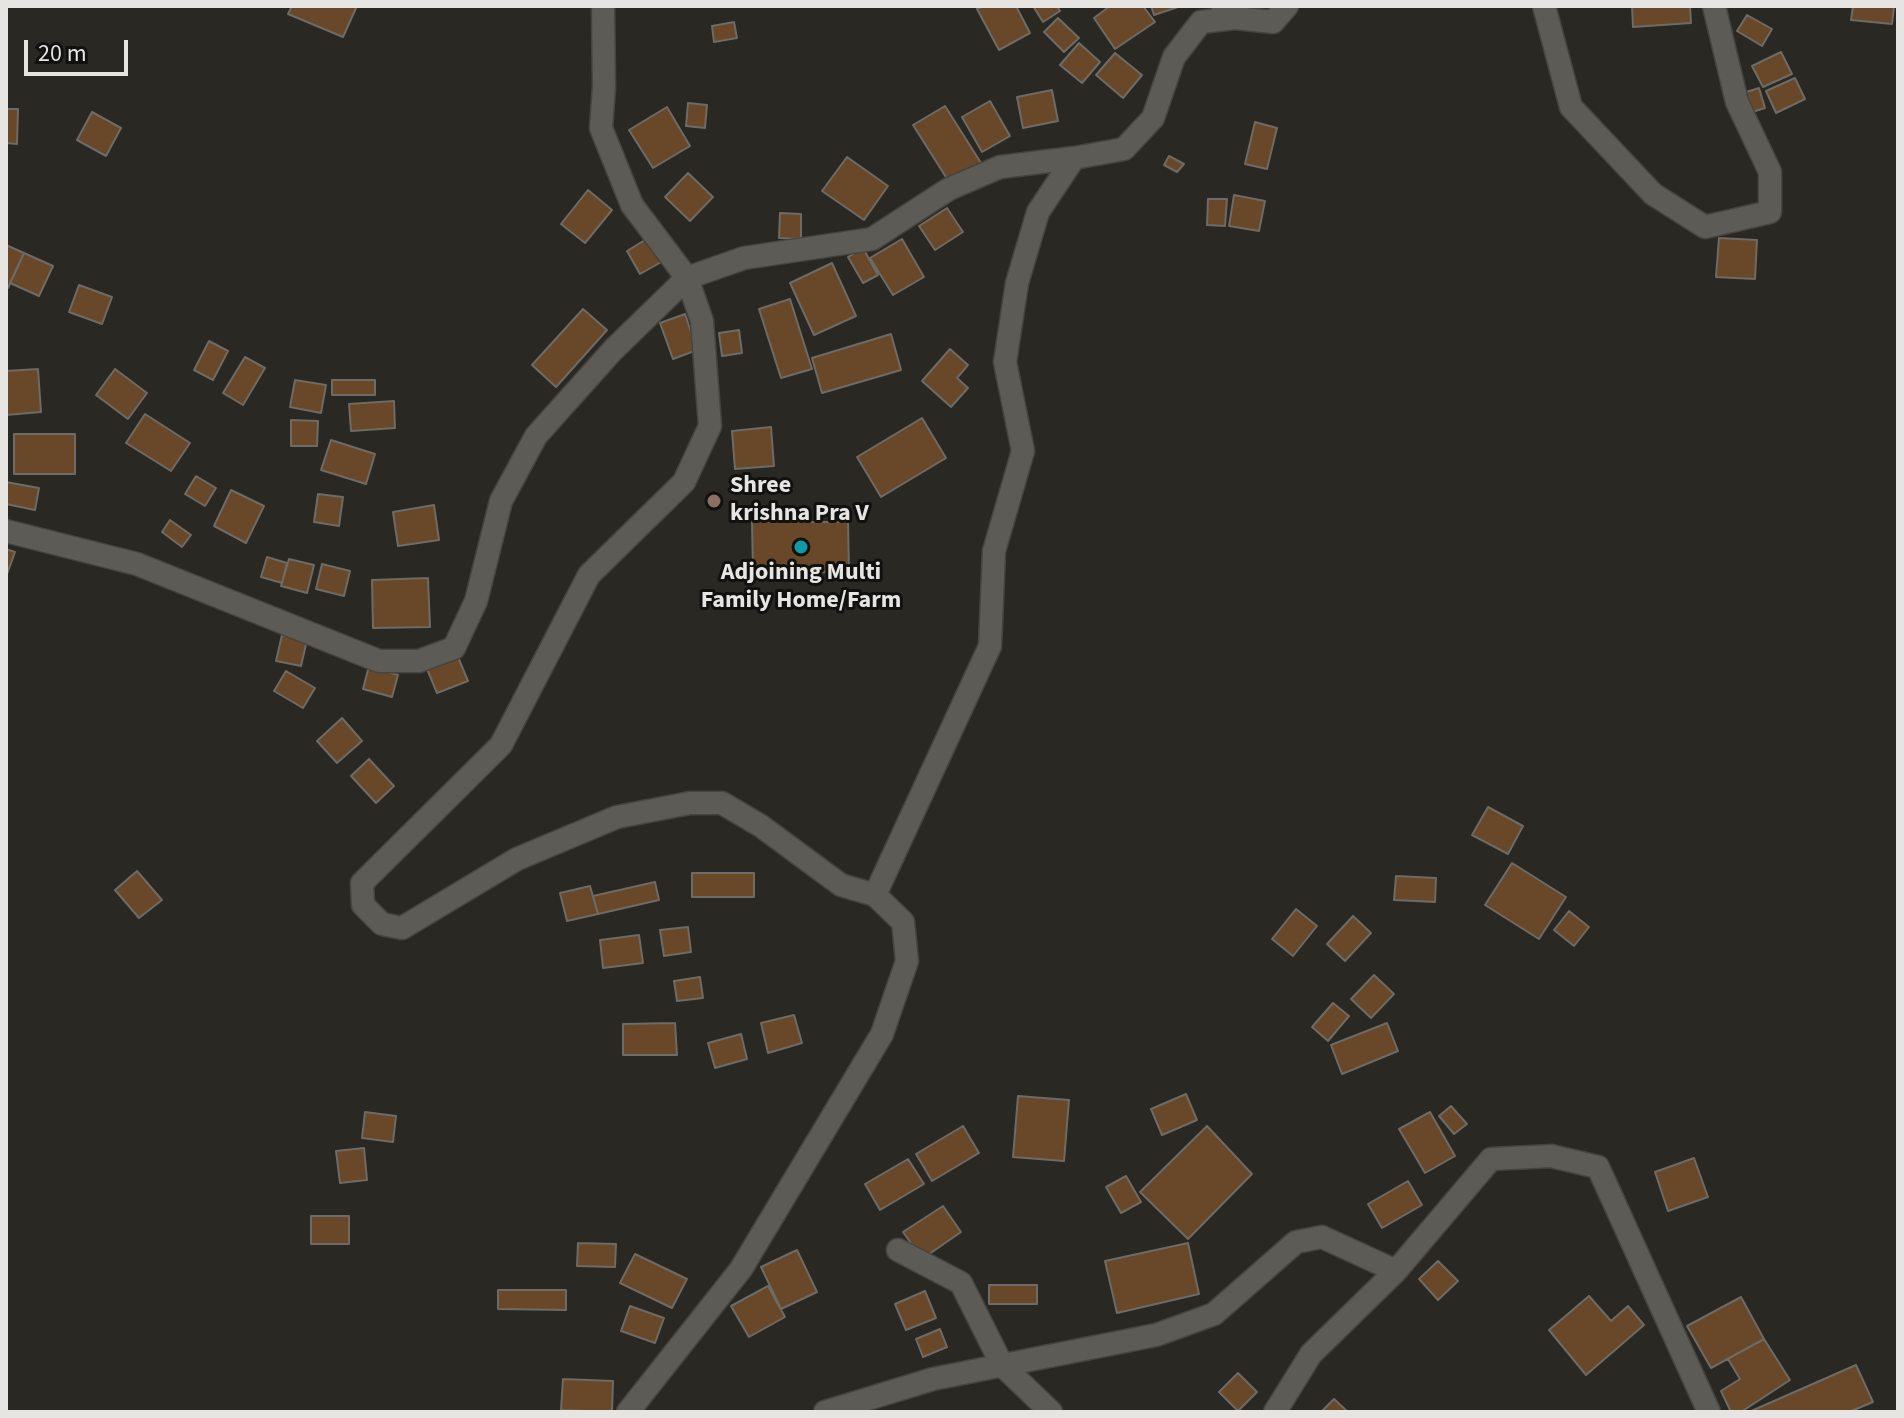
<!DOCTYPE html>
<style>
body{margin:0}
#map{position:relative;width:1904px;height:1418px;overflow:hidden;background:#292823;font-family:"Source Sans 3",sans-serif}
canvas{display:block}
.frame{position:absolute;inset:0;border:8px solid #e6e5e2;pointer-events:none}
.scale{position:absolute;left:24px;top:40px;width:104px;height:36px;box-sizing:border-box;border:4px solid #e6e5e2;border-top:0;padding-left:10px;font-size:24px;line-height:28px;white-space:nowrap;color:#e6e5e2;-webkit-text-stroke:6px #11110f;paint-order:stroke}
</style>
<div id="map">
<canvas width="1904" height="1418"></canvas>
<div class="frame"></div>
<div class="scale">20 m</div>
</div>
<script>
const context = document.querySelector('canvas').getContext('2d');
context.lineJoin = 'round';
function fillPath(path, color) { context.fillStyle = color; context.fill(path, 'evenodd'); }
const toPath = rows => new Path2D(rows.map(r => 'M' + r).join(''));
function stroke(path, color, width, dash) { context.strokeStyle = color; context.lineWidth = width; context.lineCap = dash ? 'butt' : 'round'; context.setLineDash(dash || []); context.stroke(path); }
function label(font, color, halo, rows, align = 'center') {
  context.font = font + ' "Source Sans 3",sans-serif'; context.lineWidth = 6; context.setLineDash([]); context.textBaseline = 'middle'; context.strokeStyle = halo; context.fillStyle = color; for (const [text, x, y, turn = 0] of rows) {
    context.save(); context.translate(x, y); context.rotate((+turn || 0) * Math.PI / 180); context.textAlign = isNaN(turn) ? turn : align; if (halo) context.strokeText(text, 0, 0); context.fillText(text, 0, 0); context.restore();
  }
}
const building = toPath([
 [292,6,357,6,343,37,288,14,292,6],
 [983,6,1016,6,1030,33,999,50,977,9,983,6],
 [1033,6,1057,6,1060,11,1043,22,1033,6],
 [1110,6,1143,6,1155,22,1115,49,1094,18,1110,6],
 [1151,6,1181,6,1154,15,1151,6],
 [1632,6,1690,6,1691,23,1633,27,1632,6],
 [1853,6,1894,6,1892,24,1851,20,1853,6],
 [1747,15,1772,29,1762,46,1737,31,1747,15],
 [1058,18,1079,38,1064,52,1044,32,1058,18],
 [734,22,737,38,714,42,712,26,734,22],
 [1079,43,1100,62,1082,83,1060,65,1079,43],
 [1781,52,1792,74,1763,87,1752,66,1781,52],
 [1115,53,1142,75,1123,98,1096,75,1115,53],
 [1795,78,1805,99,1776,113,1766,91,1795,78],
 [1759,88,1765,108,1749,113,1743,93,1759,88],
 [1052,90,1058,121,1023,128,1017,97,1052,90],
 [990,101,1010,136,982,152,962,117,990,101],
 [688,103,707,105,705,128,686,126,688,103],
 [945,106,981,163,949,182,913,125,945,106],
 [667,107,690,146,653,168,629,130,667,107],
 [6,109,18,109,17,144,6,143,6,109],
 [92,112,121,128,106,156,77,140,92,112],
 [1255,122,1277,128,1267,169,1245,164,1255,122],
 [1169,156,1184,164,1177,172,1164,165,1169,156],
 [847,157,888,186,864,220,822,191,847,157],
 [688,173,713,197,690,221,665,197,688,173],
 [588,190,612,210,585,243,561,224,588,190],
 [1234,195,1265,201,1259,231,1229,226,1234,195],
 [1208,199,1227,199,1225,226,1207,225,1208,199],
 [947,208,963,232,935,250,919,226,947,208],
 [780,213,801,214,801,239,779,238,780,213],
 [658,232,672,256,640,274,627,251,658,232],
 [1719,238,1757,240,1755,279,1716,277,1719,238],
 [902,239,924,277,893,295,870,258,902,239],
 [6,245,24,253,8,288,6,287,6,245],
 [863,248,878,275,863,283,848,257,863,248],
 [24,253,53,266,39,296,10,283,24,253],
 [832,263,856,316,814,335,790,283,832,263],
 [79,285,112,297,102,324,69,312,79,285],
 [790,299,812,369,781,378,759,309,790,299],
 [583,309,607,330,556,387,532,365,583,309],
 [685,314,697,350,673,359,660,323,685,314],
 [739,330,742,353,722,356,719,333,739,330],
 [891,334,901,370,822,393,812,358,891,334],
 [209,341,228,351,213,380,194,370,209,341],
 [950,349,968,365,957,378,968,388,951,407,922,381,950,349],
 [245,357,265,368,243,405,223,393,245,357],
 [38,369,41,412,6,415,6,371,38,369],
 [115,369,147,393,128,419,96,395,115,369],
 [295,380,326,385,321,413,290,407,295,380],
 [332,380,375,380,375,395,332,395,332,380],
 [394,401,395,428,351,431,349,404,394,401],
 [145,414,190,443,171,471,126,443,145,414],
 [922,418,946,458,881,497,857,457,922,418],
 [291,420,318,421,317,446,291,446,291,420],
 [771,427,774,466,735,469,732,431,771,427],
 [14,434,75,434,75,474,14,474,14,434],
 [331,440,375,454,366,484,321,470,331,440],
 [196,476,216,488,205,506,185,494,196,476],
 [6,482,39,488,35,510,6,504,6,482],
 [231,490,264,506,246,543,214,526,231,490],
 [318,494,343,497,339,526,314,522,318,494],
 [434,505,439,540,398,546,393,512,434,505],
 [170,520,191,535,182,547,162,532,170,520],
 [752,522,848,522,849,572,753,573,752,522],
 [6,549,15,552,6,577,6,549],
 [267,557,287,563,282,583,261,577,267,557],
 [289,559,314,565,307,593,281,586,289,559],
 [322,564,350,571,344,596,316,589,322,564],
 [428,578,430,627,373,628,372,580,428,578],
 [282,635,307,640,301,666,276,661,282,635],
 [458,657,468,681,437,693,427,669,458,657],
 [369,666,398,675,392,697,363,689,369,666],
 [286,671,315,688,303,708,274,691,286,671],
 [342,718,362,741,337,763,317,741,342,718],
 [369,759,394,786,376,803,351,776,369,759],
 [1488,807,1523,826,1508,854,1472,835,1488,807],
 [1512,863,1566,897,1539,939,1485,905,1512,863],
 [137,871,162,900,139,918,115,890,137,871],
 [692,873,754,873,754,897,692,897,692,873],
 [1396,876,1436,878,1435,902,1394,900,1396,876],
 [655,882,659,900,598,914,593,896,655,882],
 [590,886,598,914,567,921,560,893,590,886],
 [1296,909,1317,926,1293,956,1272,939,1296,909],
 [1569,911,1589,927,1574,946,1554,930,1569,911],
 [1353,916,1371,933,1345,961,1327,944,1353,916],
 [688,927,691,952,664,956,660,930,688,927],
 [639,935,643,963,603,968,600,940,639,935],
 [1374,975,1394,994,1371,1018,1351,999,1374,975],
 [700,977,703,998,677,1001,674,981,700,977],
 [1333,1003,1349,1016,1328,1041,1312,1027,1333,1003],
 [794,1015,802,1043,768,1053,761,1023,794,1015],
 [675,1023,677,1055,623,1055,623,1024,675,1023],
 [1387,1023,1398,1051,1342,1074,1331,1045,1387,1023],
 [741,1034,747,1059,715,1068,708,1043,741,1034],
 [1186,1094,1197,1120,1162,1135,1151,1109,1186,1094],
 [1018,1096,1069,1100,1064,1161,1013,1157,1018,1096],
 [1451,1106,1467,1124,1454,1134,1439,1116,1451,1106],
 [365,1112,396,1116,393,1142,362,1138,365,1112],
 [1430,1112,1455,1156,1425,1173,1399,1129,1430,1112],
 [963,1126,979,1153,932,1181,916,1154,963,1126],
 [1207,1126,1252,1174,1188,1239,1140,1192,1207,1126],
 [364,1148,367,1180,340,1183,336,1151,364,1148],
 [1694,1158,1708,1197,1668,1211,1655,1172,1694,1158],
 [908,1159,924,1184,880,1210,865,1184,908,1159],
 [1126,1176,1141,1202,1121,1213,1106,1187,1126,1176],
 [1408,1181,1422,1205,1382,1228,1368,1204,1408,1181],
 [943,1206,961,1232,922,1259,903,1232,943,1206],
 [311,1216,349,1216,349,1244,311,1244,311,1216],
 [578,1243,616,1244,615,1267,577,1266,578,1243],
 [1188,1243,1199,1294,1117,1313,1105,1261,1188,1243],
 [797,1250,817,1292,781,1309,761,1267,797,1250],
 [635,1254,687,1279,672,1308,620,1283,635,1254],
 [1438,1261,1458,1281,1438,1300,1419,1279,1438,1261],
 [989,1285,1037,1285,1037,1304,989,1304,989,1285],
 [768,1286,785,1317,749,1337,731,1306,768,1286],
 [498,1290,566,1290,566,1310,498,1309,498,1290],
 [925,1291,936,1318,906,1330,895,1304,925,1291],
 [1589,1296,1611,1321,1628,1306,1644,1325,1586,1375,1549,1330,1589,1296],
 [1741,1297,1764,1339,1711,1368,1687,1326,1741,1297],
 [630,1306,664,1318,655,1343,621,1331,630,1306],
 [940,1329,947,1347,923,1357,916,1339,940,1329],
 [1764,1339,1790,1380,1741,1412,1731,1412,1721,1391,1740,1379,1728,1359,1764,1339],
 [1856,1365,1873,1402,1849,1412,1749,1412,1856,1365],
 [1238,1373,1257,1392,1238,1411,1219,1392,1238,1373],
 [563,1379,613,1381,612,1412,561,1410,563,1379],
 [1334,1399,1348,1412,1321,1412,1334,1399]
]);
fillPath(building, '#684828');
stroke(building, '#6e6a65', 2);
const minor = toPath([
 [1544,6,1571,107,1653,194,1705,227,1770,212,1770,172,1737,102,1714,6],
 [1223,9,1235,18,1273,22,1287,6],
 [6,531,137,564,379,661,419,661,454,648,476,601,501,501,536,436,613,350,687,278,632,205,601,128,604,87,603,6],
 [875,895,990,646,994,551,1023,451,1005,362,1017,283,1038,212,1074,158,1124,149,1153,118,1174,57,1201,22,1235,18],
 [898,1250,961,1283,1002,1365,1051,1412],
 [1396,1271,1491,1159,1551,1156,1598,1167,1709,1412],
 [628,1412,741,1269,882,1034,907,961,903,922,875,895,841,885,761,826,722,803,690,803,617,817,517,859,402,928,382,924,363,905,362,883,501,745,589,575,684,482,710,426,702,321,687,278,744,258,872,239,949,189,1000,167,1074,158],
 [825,1412,933,1379,1156,1335,1214,1314,1296,1242,1322,1237,1396,1271,1311,1354,1275,1412]
]);
stroke(minor, '#454440', 25);
stroke(minor, '#5c5b55', 22);
for (const [x, y, r, color] of [
 [714,501,8,"#8d6e63"],
 [801,547,8,"#0f9aa8"]
]) { const dot = new Path2D(); dot.arc(x, y, r, 0, 2 * Math.PI); context.fillStyle = color; context.fill(dot); stroke(dot, '#11110f', 3); }
label('bold 24px', '#e6e5e2', '#11110f', [
 ["Shree",730,487],
 ["krishna Pra V",730,515],
 ["Adjoining Multi",801,574,"center"],
 ["Family Home/Farm",801,602,"center"]
], 'left');
</script>
